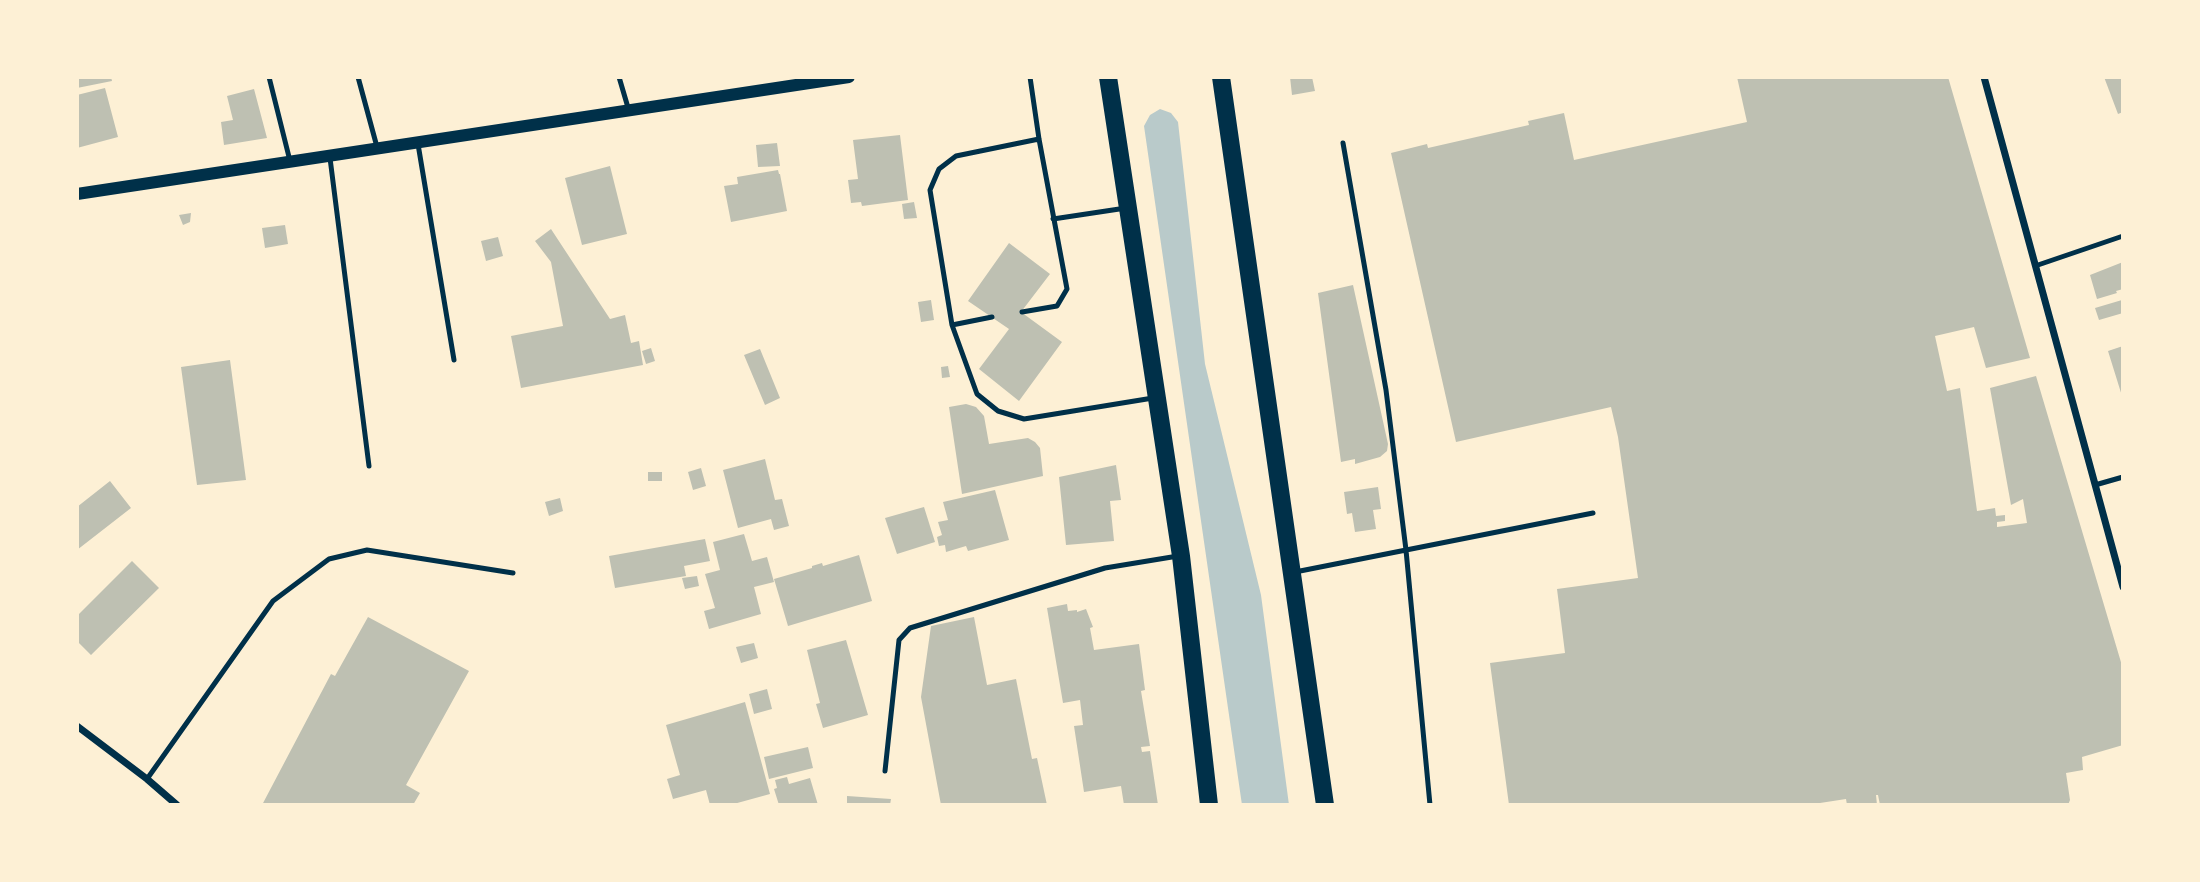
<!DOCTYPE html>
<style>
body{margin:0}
#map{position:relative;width:2200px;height:882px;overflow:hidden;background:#fdf0d5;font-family:"Varela Round",sans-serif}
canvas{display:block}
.frame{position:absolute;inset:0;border:79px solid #fdf0d5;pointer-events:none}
</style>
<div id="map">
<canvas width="2200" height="882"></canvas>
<div class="frame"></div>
</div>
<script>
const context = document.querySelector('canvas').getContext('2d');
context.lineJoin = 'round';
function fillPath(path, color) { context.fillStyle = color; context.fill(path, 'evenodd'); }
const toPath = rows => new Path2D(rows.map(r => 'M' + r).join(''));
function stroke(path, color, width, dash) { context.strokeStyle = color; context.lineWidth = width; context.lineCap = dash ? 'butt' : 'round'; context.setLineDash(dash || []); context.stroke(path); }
fillPath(toPath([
 [1160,109,1171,113,1178,122,1205,364,1261,595,1289,805,1242,805,1144,126,1150,115]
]), '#b9caca');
fillPath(toPath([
 [77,77,111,77,112,81,77,88],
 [1290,77,1312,77,1315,91,1292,95],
 [1737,77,1918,77,1919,79,1948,77,2030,358,1986,368,1974,327,1935,336,1947,391,1960,388,1977,511,1995,508,1996,516,2005,515,2005,521,1997,522,1997,527,2027,523,2023,499,2011,505,1990,388,2036,376,2123,669,2123,745,2082,757,2083,770,2066,773,2070,800,2068,805,1880,805,1878,795,1876,795,1877,805,1847,805,1846,799,1807,805,1509,805,1490,663,1565,653,1557,589,1638,578,1618,437,1611,407,1456,442,1391,153,1427,144,1428,148,1529,125,1528,121,1564,113,1574,160,1747,122],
 [2104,77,2123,77,2123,112,2118,114],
 [105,88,118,137,77,148,77,95],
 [254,89,267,138,224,145,221,122,233,120,227,96],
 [900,135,908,200,862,206,861,202,851,203,848,180,858,179,853,140],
 [777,143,780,166,758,167,756,145],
 [610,166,627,234,582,245,565,178],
 [778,170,779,174,780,174,787,211,731,222,724,186,738,184,737,177],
 [914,202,917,218,904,219,902,204],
 [191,213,190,222,183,225,179,215],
 [285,225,288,244,265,248,262,228],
 [551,229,610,319,625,315,631,343,639,341,643,365,521,388,511,336,563,326,551,262,535,241],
 [498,237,503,256,486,261,481,241],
 [1009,243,1050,274,1021,312,1062,342,1019,401,979,369,1009,329,968,301],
 [2123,262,2123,289,2116,291,2117,293,2097,299,2090,275],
 [1353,285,1388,444,1387,451,1380,457,1355,464,1355,459,1341,462,1318,293],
 [931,300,934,320,921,322,918,302],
 [2122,300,2123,313,2099,320,2095,308],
 [2123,346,2123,396,2122,396,2108,351],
 [651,348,655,361,646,364,642,351],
 [760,349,780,398,765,405,744,355],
 [230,360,246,480,197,485,181,367],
 [948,366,950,377,942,378,941,367],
 [966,404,976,407,984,416,989,444,1028,438,1035,442,1040,448,1043,476,962,494,949,407],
 [765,459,775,500,782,499,789,526,774,530,771,519,738,528,723,470],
 [1116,465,1121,500,1110,501,1114,541,1066,545,1059,477],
 [701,468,706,486,693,490,688,472],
 [648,472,662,472,662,481,648,481],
 [110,481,131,508,77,550,77,507],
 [1378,487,1381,509,1373,510,1376,529,1355,532,1352,513,1347,514,1344,492],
 [995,490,1009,540,968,551,966,546,946,552,945,545,939,546,937,537,942,535,938,522,948,520,943,502],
 [560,498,563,511,549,516,545,502],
 [924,507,935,542,897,554,885,518],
 [744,534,752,561,767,557,774,582,754,587,761,614,709,629,704,611,715,608,705,574,720,570,713,542],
 [705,539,710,561,684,566,686,576,615,588,609,556],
 [859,555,872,601,788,626,774,579,812,568,812,566,822,563,823,566],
 [132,561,159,588,91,655,77,641,77,616],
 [697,576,699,586,685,589,682,578],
 [1067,604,1068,611,1077,610,1077,612,1086,609,1093,627,1090,628,1094,650,1139,644,1145,690,1141,691,1150,746,1141,747,1142,752,1150,751,1158,805,1124,805,1121,786,1084,792,1074,726,1083,725,1080,700,1063,703,1047,608],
 [368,617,469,671,406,785,420,793,413,805,262,805,331,674,335,676],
 [974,617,987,685,1016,679,1032,759,1037,758,1047,805,941,805,921,697,931,626],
 [846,640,868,715,823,728,816,704,820,703,807,650],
 [754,643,758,658,741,663,736,647],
 [767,689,772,709,754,714,749,694],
 [745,702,770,794,730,805,710,805,706,790,673,799,667,779,680,775,666,725],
 [808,747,813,768,769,779,764,757],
 [787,777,789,784,810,778,818,805,779,805,774,789,777,788,775,780],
 [847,796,891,799,890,805,847,805]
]), '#bec0b2');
stroke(toPath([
 [269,77,290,161],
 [358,77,377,147],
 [619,77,629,111],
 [1343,143,1386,390,1406,550,1430,805],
 [418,144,454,360],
 [330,158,369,466],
 [1053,219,1126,208],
 [2035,266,2123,236],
 [1022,312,1057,306,1067,289,1039,139,1030,77],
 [992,317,952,325,930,190,939,169,956,156,1039,139],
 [952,325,977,394,998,411,1024,419,1153,398],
 [2095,485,2123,477],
 [1295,572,1593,513],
 [885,771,899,640,910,628,1105,568,1178,556],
 [147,779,273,601,329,559,367,550,513,573]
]), '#003049', 5);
stroke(toPath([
 [1984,77,2123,587],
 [77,726,147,779,177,805]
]), '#003049', 7);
stroke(toPath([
 [77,194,849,77]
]), '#003049', 12);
stroke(toPath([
 [1108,77,1181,556,1209,805],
 [1221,77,1325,805]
]), '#003049', 18);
</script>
